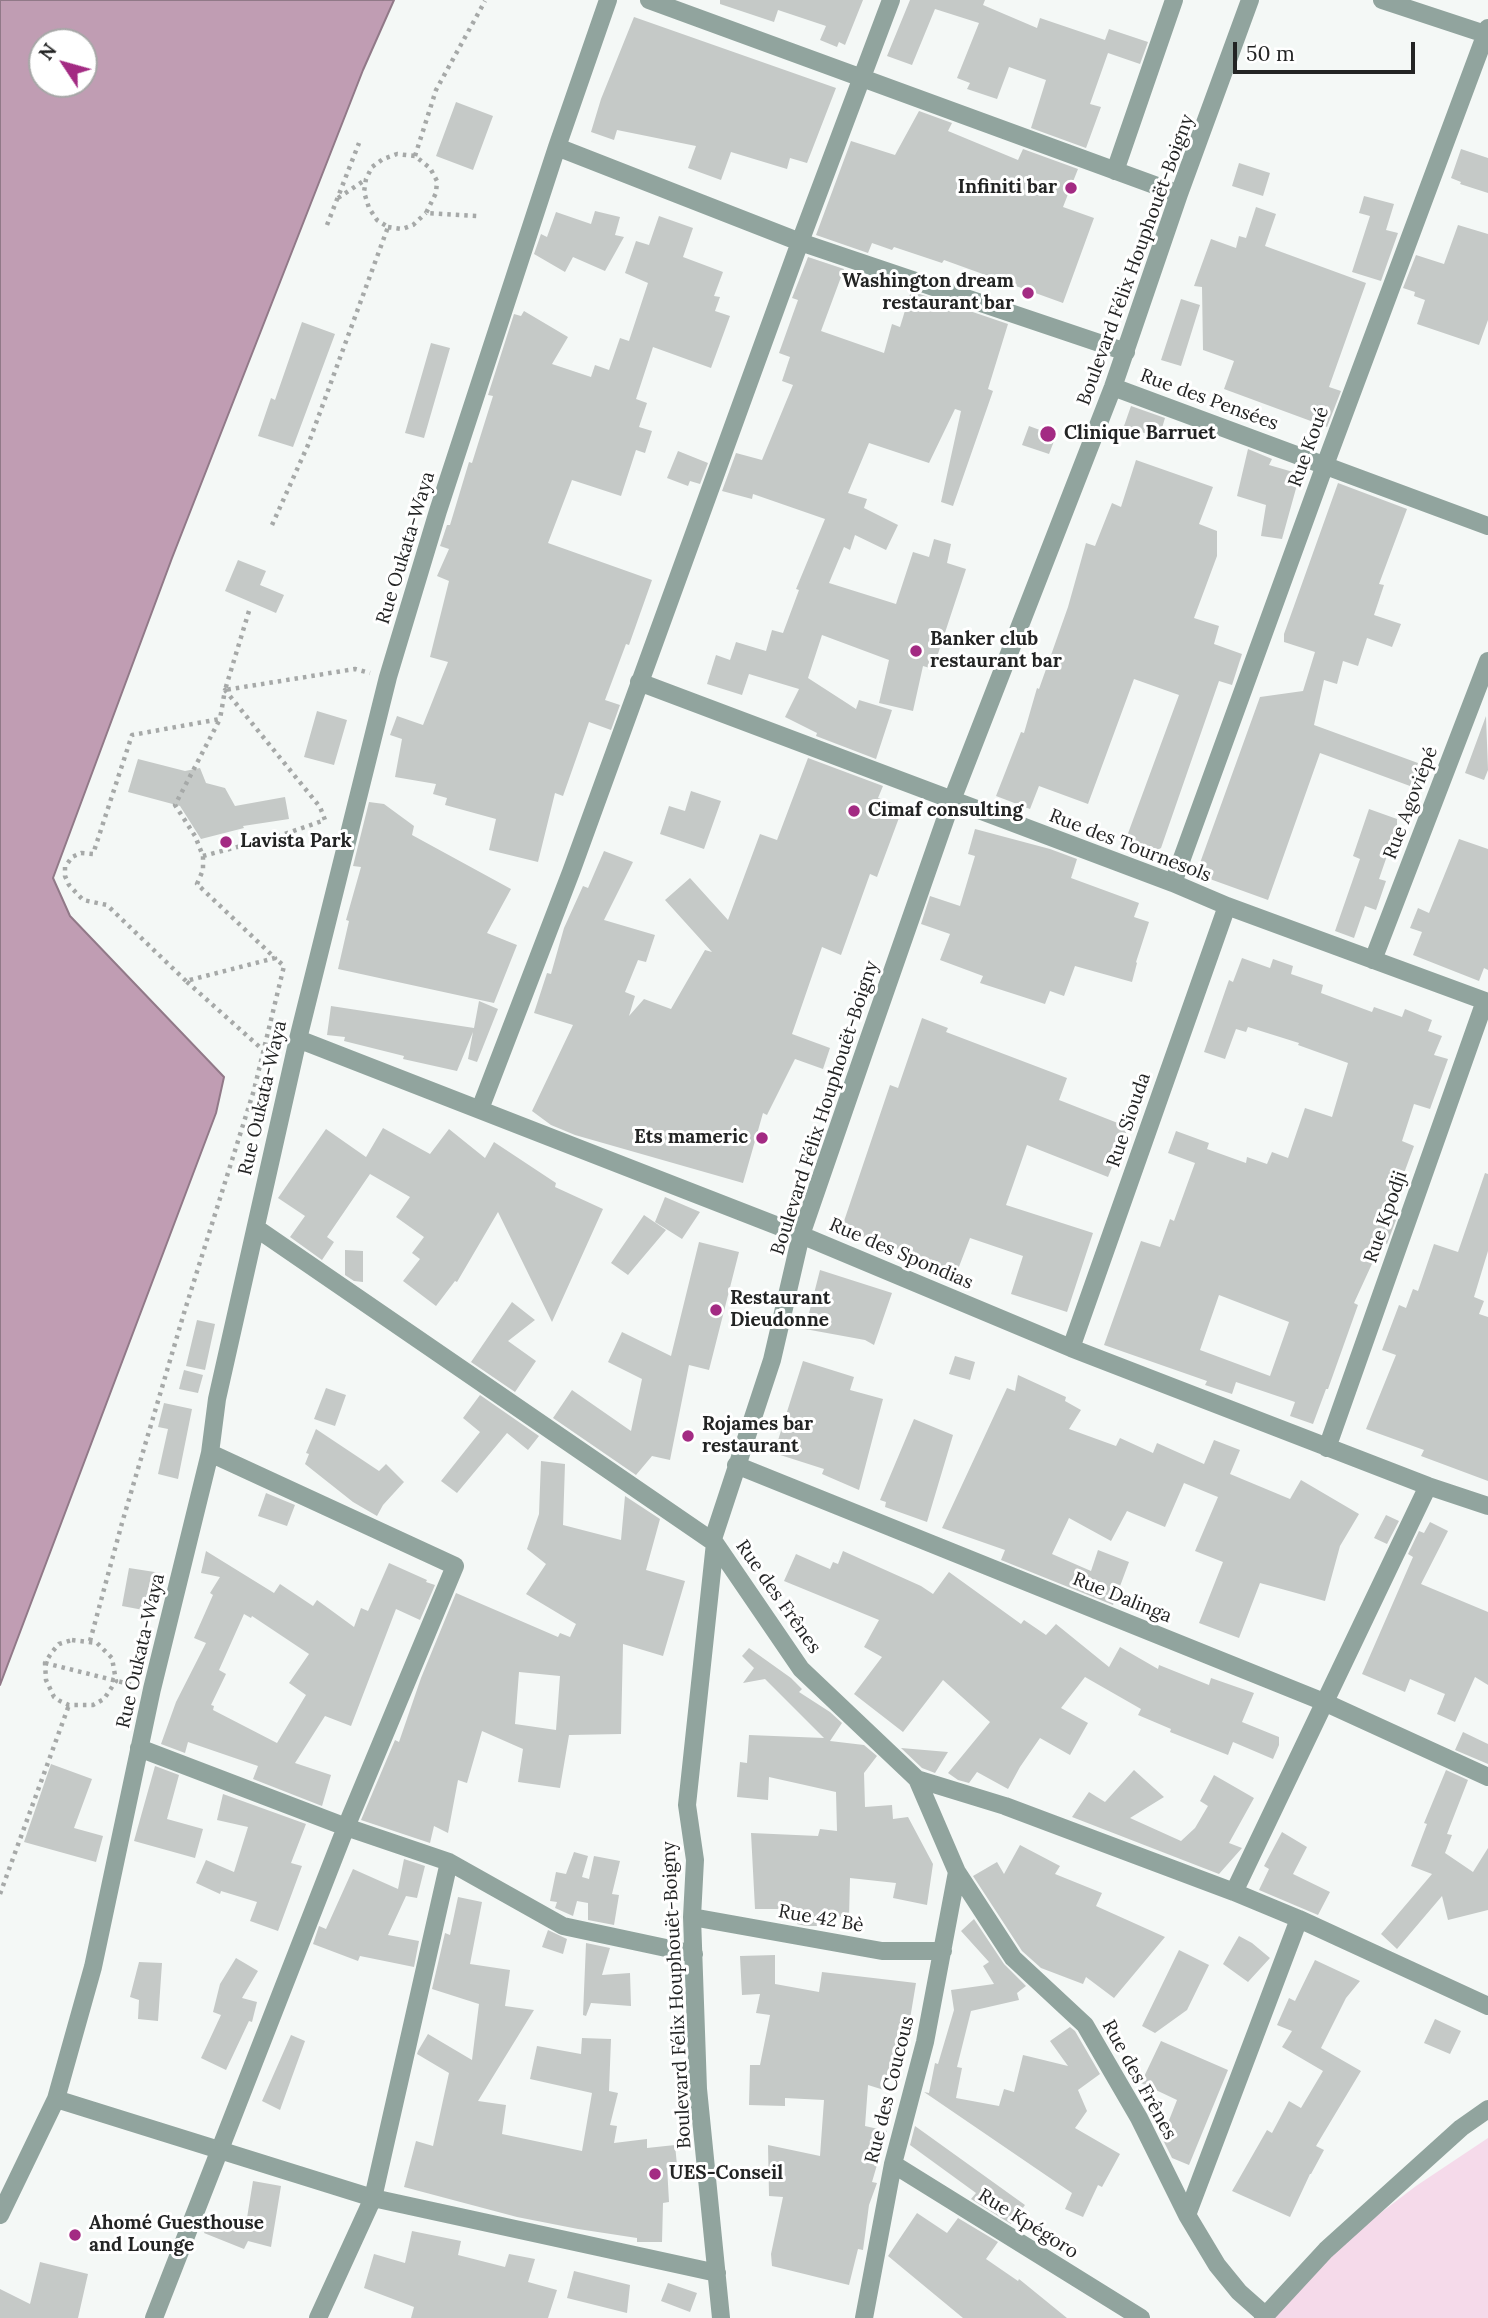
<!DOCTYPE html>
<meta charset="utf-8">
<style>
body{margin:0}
#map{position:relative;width:1488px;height:2318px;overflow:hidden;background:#f4f8f6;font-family:Lora,serif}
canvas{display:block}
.north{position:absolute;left:28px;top:28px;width:70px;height:70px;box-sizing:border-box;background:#fff;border:2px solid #a7a7a7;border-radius:50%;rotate:306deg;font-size:19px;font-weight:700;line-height:28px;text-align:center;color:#232424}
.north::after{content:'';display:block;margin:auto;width:24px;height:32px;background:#a32b83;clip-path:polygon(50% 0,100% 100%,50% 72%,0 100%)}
.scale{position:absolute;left:1233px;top:42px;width:182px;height:32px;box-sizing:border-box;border:4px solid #232424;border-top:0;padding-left:9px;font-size:21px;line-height:24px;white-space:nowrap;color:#232424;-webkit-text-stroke:5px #fff;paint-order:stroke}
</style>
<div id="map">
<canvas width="1488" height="2318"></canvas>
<div class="north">N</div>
<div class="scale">50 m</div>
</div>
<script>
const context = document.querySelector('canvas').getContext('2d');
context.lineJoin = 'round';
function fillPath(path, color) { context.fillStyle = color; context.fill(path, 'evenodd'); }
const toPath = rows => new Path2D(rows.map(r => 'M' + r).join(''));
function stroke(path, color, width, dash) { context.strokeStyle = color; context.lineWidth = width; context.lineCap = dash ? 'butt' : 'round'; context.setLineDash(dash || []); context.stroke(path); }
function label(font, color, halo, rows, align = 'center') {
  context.font = font + ' Lora,serif'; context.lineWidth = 6; context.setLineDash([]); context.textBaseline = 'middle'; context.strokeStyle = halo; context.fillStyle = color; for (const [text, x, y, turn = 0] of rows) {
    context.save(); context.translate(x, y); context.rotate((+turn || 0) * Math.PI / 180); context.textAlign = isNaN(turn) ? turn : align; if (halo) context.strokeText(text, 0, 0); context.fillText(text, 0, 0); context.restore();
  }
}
fillPath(toPath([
 [1488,2138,1488,2318,1271,2318,1329,2252,1416,2186]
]), '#f5daea');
const water = toPath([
 [0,0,394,0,363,70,172,558,53,878,70,916,224,1077,216,1113,0,1685,0,0],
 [42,42,84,42,84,84,42,84,42,42]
]);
fillPath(water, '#c09db3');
stroke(water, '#917988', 2);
fillPath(toPath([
 [720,0,863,0,845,45,839,42,837,47,820,40,826,26,778,10,774,22,720,4],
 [910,0,985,0,983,5,1037,28,1040,18,1105,40,1109,29,1148,42,1140,64,1108,53,1090,104,1101,107,1086,148,1031,128,1046,80,1009,67,997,99,967,89,970,83,957,78,979,23,935,9,912,65,887,56],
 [634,17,836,88,807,163,790,158,787,169,731,152,721,180,688,168,696,146,617,130,614,140,591,132,601,99],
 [456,102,493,116,473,170,436,156],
 [919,111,952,123,948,131,1018,160,1023,149,1078,169,1063,207,1094,218,1063,303,944,260,942,263,894,247,892,250,872,243,868,253,816,235,851,141,895,155],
 [1461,149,1488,158,1488,193,1460,184,1461,182,1451,178],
 [1239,163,1270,173,1263,196,1232,186],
 [1364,196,1394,204,1386,230,1398,233,1381,281,1352,272,1370,216,1359,213],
 [1256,207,1276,214,1265,246,1366,283,1329,387,1341,391,1327,427,1224,389,1234,361,1203,350,1202,287,1194,286,1211,239,1236,248,1239,236,1246,238],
 [595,211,620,217,615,235,624,237,605,271,573,257,565,272,534,254,541,234,547,237,556,212,591,224],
 [659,216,693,228,683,257,723,272,714,296,720,297,715,311,730,316,711,368,653,347,636,399,647,403,639,427,652,431,645,453,636,450,621,496,572,480,548,543,652,580,629,645,626,644,605,700,620,705,611,730,589,722,563,796,555,793,538,862,489,850,496,819,445,805,447,798,433,794,436,784,395,777,402,739,390,735,397,716,423,725,448,662,430,657,449,581,437,576,449,549,440,546,447,525,450,525,469,462,472,463,493,396,488,395,514,314,521,316,524,311,568,337,552,364,591,377,595,365,609,370,620,338,629,341,648,283,625,273,636,241,649,245],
 [1458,225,1488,234,1488,320,1479,345,1417,324,1425,300,1414,296,1415,292,1403,288,1416,255,1444,264],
 [808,257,844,269,821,331,884,353,892,324,900,327,911,291,1008,324,988,389,993,391,953,506,941,502,961,411,955,409,929,463,869,443,848,493,867,499,864,508,898,525,886,550,855,535,850,550,844,547,829,583,896,604,913,552,929,557,934,539,951,544,947,563,966,569,933,669,923,666,913,711,879,703,889,660,822,635,808,678,856,709,859,700,892,710,876,759,816,736,817,733,785,717,799,689,749,674,742,695,707,684,716,655,730,660,736,642,766,651,772,630,783,633,799,590,796,589,825,519,753,494,752,499,722,491,736,453,762,460,793,385,782,381,790,357,779,353,798,300,792,298],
 [1181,299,1200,305,1181,366,1161,360],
 [302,322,335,334,293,447,258,436,271,398,275,400],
 [431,343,450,348,424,438,405,433],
 [1131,406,1165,418,1159,438,1124,426],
 [1029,426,1056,436,1049,454,1022,445],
 [1248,449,1272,459,1269,465,1300,474,1282,539,1261,536,1266,505,1237,496],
 [678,451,708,463,700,484,690,481,688,486,667,478],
 [1136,460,1213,487,1199,524,1217,531,1217,556,1194,618,1219,626,1214,644,1242,654,1232,685,1219,681,1161,848,1146,856,1123,847,1179,695,1134,679,1088,804,1039,786,1030,809,996,796,1021,732,1024,733,1037,688,1039,689,1068,607,1086,543,1095,546,1112,503,1121,507],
 [1338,483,1407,509,1379,584,1384,585,1374,615,1401,624,1392,647,1367,638,1358,666,1343,661,1337,684,1324,680,1314,725,1418,763,1410,786,1320,753,1268,900,1196,874,1260,697,1303,691,1315,652,1284,642,1284,634],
 [238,560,266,571,260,585,284,595,276,613,225,591],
 [317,711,347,720,334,765,304,757],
 [1486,716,1488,770,1484,780,1465,773],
 [808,758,883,786,878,798,903,807,877,877,870,874,841,955,822,947,792,1034,830,1048,823,1069,795,1059,767,1115,763,1113,743,1183,575,1135,551,1125,532,1111,573,1025,534,1013,547,973,551,974,564,928,583,886,588,888,604,851,633,862,604,920,655,935,646,962,638,960,625,992,635,996,629,1016,644,999,671,1009,705,950,712,952,665,900,690,878,728,920,760,834,777,840],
 [138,759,185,771,200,768,206,783,225,788,235,806,285,797,289,819,243,826,244,828,201,839,180,806,128,792],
 [691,791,721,801,704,849,660,834,669,806,685,811],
 [369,802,384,804,414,826,412,835,511,889,487,933,517,945,494,1003,338,969,349,921,346,920,361,867,353,866],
 [1369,809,1397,819,1397,827,1379,879,1386,881,1376,910,1365,906,1354,938,1335,931,1360,859,1353,856],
 [975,829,1050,849,1077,859,1071,878,1139,903,1134,917,1149,922,1136,962,1137,963,1132,982,1075,966,1064,996,1050,991,1045,1004,980,983,983,976,940,960,950,934,921,924,930,896,960,906,975,856,968,854],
 [1459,839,1488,849,1488,970,1484,968,1479,981,1413,955,1422,932,1410,928,1418,908,1429,913],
 [1242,958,1270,968,1273,959,1293,966,1291,974,1323,985,1321,993,1372,1012,1374,1007,1402,1017,1405,1009,1432,1020,1428,1031,1442,1036,1434,1055,1448,1059,1430,1109,1414,1104,1402,1141,1414,1146,1388,1217,1396,1220,1387,1244,1382,1242,1354,1303,1358,1305,1328,1389,1326,1389,1313,1424,1290,1416,1295,1402,1236,1382,1232,1394,1205,1385,1207,1381,1104,1345,1141,1241,1160,1247,1170,1219,1174,1221,1195,1163,1168,1153,1176,1131,1209,1143,1207,1149,1246,1163,1247,1157,1267,1164,1272,1152,1288,1158,1305,1108,1332,1117,1348,1063,1298,1045,1299,1043,1248,1027,1246,1032,1236,1029,1225,1059,1204,1052,1229,980,1233,982],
 [1219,1295,1289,1322,1270,1376,1200,1350],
 [479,1001,498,1009,477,1062,468,1059,473,1032,457,1071,403,1059,404,1056,344,1041,345,1037,327,1035,331,1006,474,1028],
 [922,1018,948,1028,946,1032,1067,1078,1059,1100,1128,1127,1108,1177,1027,1145,1006,1205,1093,1233,1067,1312,1011,1294,1023,1256,970,1238,955,1277,911,1261,914,1254,841,1230,890,1085,898,1088],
 [383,1128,430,1154,449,1129,485,1158,494,1142,556,1183,555,1187,603,1209,552,1322,498,1212,457,1282,455,1281,436,1306,403,1281,420,1259,412,1253,424,1237,396,1217,410,1197,370,1174,327,1237,334,1242,322,1260,290,1237,305,1216,278,1198,326,1129,366,1157],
 [1485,1173,1488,1174,1488,1251,1474,1297,1484,1301,1479,1314,1488,1317,1488,1481,1421,1456,1424,1450,1366,1429,1396,1355,1382,1350,1399,1305,1406,1308,1413,1289,1418,1291,1434,1244,1458,1252],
 [665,1197,700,1212,682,1239,655,1222],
 [644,1215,666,1230,628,1275,611,1263],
 [699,1242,739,1252,709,1370,689,1365,670,1460,652,1456,636,1475,553,1418,572,1390,631,1431,642,1379,608,1362,622,1332,671,1356],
 [345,1250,363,1251,363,1282,354,1281,345,1275],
 [820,1270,892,1293,874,1345,865,1340,805,1329],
 [512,1302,535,1320,508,1341,536,1361,515,1392,471,1362],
 [197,1320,215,1324,205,1370,186,1366],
 [955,1356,975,1362,970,1380,949,1374],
 [803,1361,854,1377,850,1390,883,1399,859,1490,822,1474,824,1469,774,1453],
 [184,1370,203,1375,198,1393,179,1389],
 [1018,1375,1066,1397,1065,1401,1081,1410,1069,1429,1116,1446,1120,1438,1153,1453,1157,1443,1204,1464,1214,1440,1240,1450,1230,1474,1290,1499,1301,1480,1359,1514,1340,1546,1325,1601,1260,1583,1239,1638,1199,1623,1223,1562,1195,1551,1218,1497,1184,1483,1165,1527,1127,1511,1111,1541,1069,1518,1052,1554,1091,1571,1098,1550,1129,1562,1113,1605,1001,1560,1005,1550,942,1528,1007,1388,1015,1391],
 [326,1388,346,1395,335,1426,314,1419],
 [480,1395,539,1436,528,1450,507,1433,457,1493,441,1481,480,1432,463,1418],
 [164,1403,192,1409,178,1479,158,1474,168,1429,158,1427],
 [914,1419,953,1435,927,1522,885,1507,886,1502,880,1500],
 [316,1429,379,1471,386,1464,404,1482,383,1505,377,1516,353,1502,305,1464,309,1454,306,1453],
 [541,1461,565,1464,563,1525,621,1540,625,1496,660,1519,646,1570,685,1581,663,1656,623,1644,621,1734,569,1735,560,1788,518,1782,523,1749,482,1731,467,1783,458,1780,448,1833,434,1826,430,1843,361,1820,395,1740,399,1742,421,1678,456,1593,558,1637,560,1633,570,1637,576,1624,526,1594,546,1564,527,1549,539,1514],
 [519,1672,560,1676,556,1730,515,1724],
 [266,1493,295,1505,287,1526,258,1516],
 [1386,1515,1399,1521,1387,1544,1374,1538],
 [1430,1522,1448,1531,1421,1584,1488,1612,1488,1685,1475,1677,1455,1722,1437,1714,1445,1694,1410,1679,1405,1692,1362,1674,1413,1557,1408,1554,1419,1531,1424,1533],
 [206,1551,274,1593,280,1584,313,1606,317,1600,354,1627,361,1608,368,1611,389,1563,427,1580,426,1582,435,1585,420,1620,396,1609,351,1726,325,1716,295,1763,331,1775,322,1806,253,1779,258,1766,188,1742,185,1753,161,1744,176,1702,206,1643,194,1638,213,1595,210,1593,220,1577,201,1573],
 [244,1614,251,1618,252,1616,309,1654,289,1683,306,1695,277,1743,213,1710,214,1706,211,1705,226,1674,219,1670],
 [843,1551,921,1586,933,1594,949,1572,1021,1624,1024,1620,1046,1635,1056,1624,1109,1667,1120,1647,1158,1669,1159,1665,1209,1685,1211,1678,1254,1693,1242,1722,1279,1737,1279,1745,1273,1759,1233,1742,1228,1755,1170,1732,1171,1729,1138,1715,1141,1709,1085,1677,1061,1708,1088,1723,1070,1755,1040,1738,1020,1767,1008,1789,977,1772,969,1783,958,1780,948,1773,990,1722,943,1680,903,1732,854,1694,882,1657,864,1647,879,1620,784,1581,796,1554,830,1569,833,1562,838,1564],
 [129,1568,161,1573,154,1612,122,1606],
 [749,1648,791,1678,802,1689,799,1692,830,1712,842,1723,830,1741,864,1745,877,1756,864,1773,865,1807,892,1805,893,1819,908,1817,933,1864,927,1905,893,1898,896,1883,850,1878,849,1917,818,1916,817,1926,806,1926,797,1924,797,1909,755,1909,751,1833,818,1836,820,1829,837,1831,836,1792,769,1777,768,1800,737,1797,740,1762,747,1763,749,1735,824,1738,765,1679,743,1683,754,1668,742,1656],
 [1463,1732,1488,1744,1488,1764,1455,1750],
 [901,1748,948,1752,935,1773,922,1768],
 [51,1764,92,1779,74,1828,103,1836,96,1862,24,1842],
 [155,1766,179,1775,167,1819,203,1829,195,1858,134,1841],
 [1134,1770,1164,1797,1130,1818,1181,1841,1195,1828,1208,1806,1200,1801,1214,1775,1254,1798,1229,1843,1242,1848,1219,1874,1072,1817,1089,1792,1105,1802],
 [1446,1770,1468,1780,1447,1834,1452,1835,1445,1853,1473,1872,1488,1848,1488,1910,1448,1920,1442,1896,1397,1949,1381,1934,1432,1874,1411,1866,1427,1824,1424,1823],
 [223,1794,306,1824,291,1863,302,1866,278,1931,250,1921,257,1902,221,1891,220,1894,196,1883,206,1860,234,1872,248,1827,217,1820],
 [1282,1832,1307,1847,1293,1874,1330,1892,1318,1915,1259,1890,1269,1869,1264,1866],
 [1020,1845,1060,1866,1055,1874,1102,1893,1096,1906,1165,1937,1114,1998,1086,1977,1083,1984,1041,1968,1022,1951,973,1876,997,1862,1004,1874],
 [574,1852,588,1856,582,1877,589,1879,594,1856,620,1861,612,1894,619,1895,614,1925,588,1920,588,1903,577,1901,573,1916,555,1908,557,1902,550,1901,556,1872,566,1874],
 [404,1859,425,1866,417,1898,406,1896,388,1935,419,1941,414,1967,360,1956,358,1961,313,1944,319,1926,326,1929,353,1869,398,1889],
 [458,1897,482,1902,470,1964,510,1970,505,2006,534,2010,478,2101,506,2105,502,2134,582,2151,592,2093,530,2079,537,2046,581,2054,582,2038,611,2039,609,2091,618,2093,610,2125,617,2126,614,2143,647,2139,647,2148,675,2145,677,2165,667,2166,669,2202,663,2203,662,2242,637,2242,637,2238,578,2229,517,2217,404,2187,416,2141,433,2146,449,2073,417,2054,418,2051,428,2034,472,2060,479,2004,432,1989,445,1933,450,1935],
 [974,1919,1004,1964,1026,1986,1017,1993,1019,2000,971,2011,957,2067,962,2068,956,2098,999,2106,1004,2089,1014,2092,1023,2055,1068,2066,1050,2041,1070,2027,1075,2031,1100,2074,1078,2090,1087,2111,1075,2128,1120,2154,1102,2187,1098,2185,1083,2217,1065,2209,1072,2193,924,2092,929,2093,935,2063,938,2064,954,2010,951,1990,994,1984,983,1966,989,1962,961,1931],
 [548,1930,567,1939,563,1954,542,1947],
 [1239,1936,1252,1943,1270,1958,1248,1982,1223,1964],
 [586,1943,610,1948,602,1975,630,1973,631,2006,591,2003,586,2016,583,2015],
 [1179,1950,1209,1965,1187,2010,1155,2033,1142,2026],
 [775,1955,775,1984,819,1992,822,1972,916,1983,907,2037,900,2036,884,2090,868,2085,865,2126,887,2131,872,2182,877,2183,869,2205,863,2250,858,2249,849,2285,772,2266,771,2254,783,2197,769,2196,768,2145,820,2156,824,2100,785,2098,785,2106,749,2105,750,2065,760,2065,770,2015,756,2013,760,1994,742,1995,740,1956],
 [236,1958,258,1971,242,1998,257,2002,252,2022,249,2021,226,2070,201,2058,221,2015,213,2012,220,1984],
 [1315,1960,1360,1981,1346,1998,1321,2048,1361,2071,1316,2146,1324,2150,1311,2174,1310,2174,1290,2217,1232,2191,1267,2130,1272,2133,1289,2101,1301,2108,1323,2071,1282,2047,1292,2031,1277,2025,1289,1998,1295,2001],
 [139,1962,162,1963,158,2021,138,2019,139,2000,130,1997],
 [1435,2019,1461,2031,1450,2054,1424,2043],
 [291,2035,305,2041,280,2110,262,2101],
 [1161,2041,1228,2070,1189,2165,1172,2158,1162,2138,1177,2100,1141,2083],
 [915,2126,1025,2205,1011,2224,971,2199,976,2193,910,2145],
 [253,2181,281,2186,271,2247,248,2241,244,2249,204,2233,211,2216,245,2230],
 [917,2213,947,2233,958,2218,998,2242,986,2259,1018,2281,1019,2279,1067,2318,963,2318,888,2256],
 [412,2231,461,2241,458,2255,505,2267,509,2254,535,2259,528,2282,557,2290,548,2318,411,2318,414,2307,364,2288,374,2254,405,2263],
 [40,2262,88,2274,78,2318,0,2318,0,2289,30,2304],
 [574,2271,630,2285,627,2313,567,2298],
 [668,2283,697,2293,690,2312,661,2301]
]), '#c5c9c7');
stroke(toPath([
 [415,156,436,90,485,1],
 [338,198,365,180],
 [327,225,359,143],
 [388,227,402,229,413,225,426,213],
 [272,525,308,445,388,227,377,220,369,208,364,192,366,179,372,167,383,159,397,154,415,156,430,168,437,181,436,193,426,213,477,216],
 [249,611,225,690,355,669,370,673],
 [203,856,279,836,325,820,320,807,225,690,220,719],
 [186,981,107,905,83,900,69,885,65,876,65,867,72,857,81,853,93,854,132,735,220,719,175,805,195,836,203,856,203,870,197,884,275,958,186,981,263,1050],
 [72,1640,97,1643,112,1658,116,1681,104,1699,93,1705,69,1705,60,1701,54,1697,46,1680,45,1663,52,1652,59,1644,72,1640],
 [90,1641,122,1523,184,1313,254,1090,284,966,275,958],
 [45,1663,133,1685],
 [0,1894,69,1705]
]), '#a6a9a8', 4.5, [3.5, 5]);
stroke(toPath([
 [649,0,1179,194],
 [1382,0,1488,35],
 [557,147,800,242,1126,352],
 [1115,171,1174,0],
 [1113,387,1488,526],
 [639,682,1173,883,1227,906,1488,1002],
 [1173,883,1325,465,1488,28],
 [1373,960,1488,661],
 [298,1039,801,1235,1071,1348,1428,1486,1488,1506],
 [480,1109,571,872,800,242,891,0],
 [256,1228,715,1543,801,1669,917,1779,957,1872,1013,1958,1085,2025,1139,2118,1187,2215,1217,2265,1239,2292,1265,2315],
 [1071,1348,1227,906],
 [1327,1448,1485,1001],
 [736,1465,1324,1702,1488,1777],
 [139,1748,346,1827,449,1862,563,1926,694,1954],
 [917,1779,1005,1806,1234,1892,1299,1919,1488,2006],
 [1234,1892,1428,1486],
 [692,1917,882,1951,943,1951],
 [56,2099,373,2198,717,2273],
 [893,2164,1141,2318],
 [0,2215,56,2099,93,1967,152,1689,210,1453,217,1399,298,1039,388,677,438,511,557,147,608,0],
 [1187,2215,1299,1919],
 [154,2318,346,1827,455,1566,210,1453],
 [318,2318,373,2198,449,1862],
 [721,2318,698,2089,692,1917,695,1860,687,1805,715,1543,713,1539,772,1360,801,1235,869,1038,952,800,1113,387,1179,194,1250,0],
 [864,2318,893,2164,925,2042,957,1872],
 [1263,2318,1326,2250,1461,2128,1488,2109]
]), '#91a49e', 18);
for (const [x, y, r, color] of [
 [1071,188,7,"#a32b83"],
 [1028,293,7,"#a32b83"],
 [1048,434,9,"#a32b83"],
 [916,651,7,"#a32b83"],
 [854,811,7,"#a32b83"],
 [226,842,7,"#a32b83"],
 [762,1138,7,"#a32b83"],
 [716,1310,7,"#a32b83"],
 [688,1436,7,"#a32b83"],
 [655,2174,7,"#a32b83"],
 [75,2235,7,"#a32b83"]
]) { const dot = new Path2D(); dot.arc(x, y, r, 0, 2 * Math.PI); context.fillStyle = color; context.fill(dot); stroke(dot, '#fff', 2.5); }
label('bold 19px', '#232424', '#fff', [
 ["Infiniti bar",1057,188,"right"],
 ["Washington dream",1014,282,"right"],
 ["restaurant bar",1014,304,"right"],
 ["Clinique Barruet",1064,434],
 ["Banker club",930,640],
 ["restaurant bar",930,662],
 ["Cimaf consulting",868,811],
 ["Lavista Park",240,842],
 ["Ets mameric",748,1138,"right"],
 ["Restaurant",730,1299],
 ["Dieudonne",730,1321],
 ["Rojames bar",702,1425],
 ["restaurant",702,1447],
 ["UES-Conseil",669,2174],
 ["Ahomé Guesthouse",89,2224],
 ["and Lounge",89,2246]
], 'left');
label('19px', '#232424', '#fff', [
 ["Boulevard Félix Houphouët-Boigny",1136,260,-70],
 ["Rue des Pensées",1209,400,20],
 ["Rue Koué",1309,447,-70],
 ["Rue Oukata-Waya",406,548,-73],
 ["Rue Agoviépé",1411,803,-69],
 ["Rue des Tournesols",1130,846,21],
 ["Rue Oukata-Waya",263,1098,-77],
 ["Boulevard Félix Houphouët-Boigny",825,1108,-72],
 ["Rue Siouda",1129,1120,-71],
 ["Rue Kpodji",1386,1217,-71],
 ["Rue des Spondias",901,1254,23],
 ["Rue des Frênes",778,1597,55],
 ["Rue Dalinga",1122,1598,22],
 ["Rue Oukata-Waya",141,1651,-77],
 ["Rue 42 Bè",821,1919,10],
 ["Boulevard Félix Houphouët-Boigny",677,1995,-93],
 ["Rue des Frênes",1139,2080,61],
 ["Rue des Coucous",890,2090,-76],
 ["Rue Kpégoro",1028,2224,32]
]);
</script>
